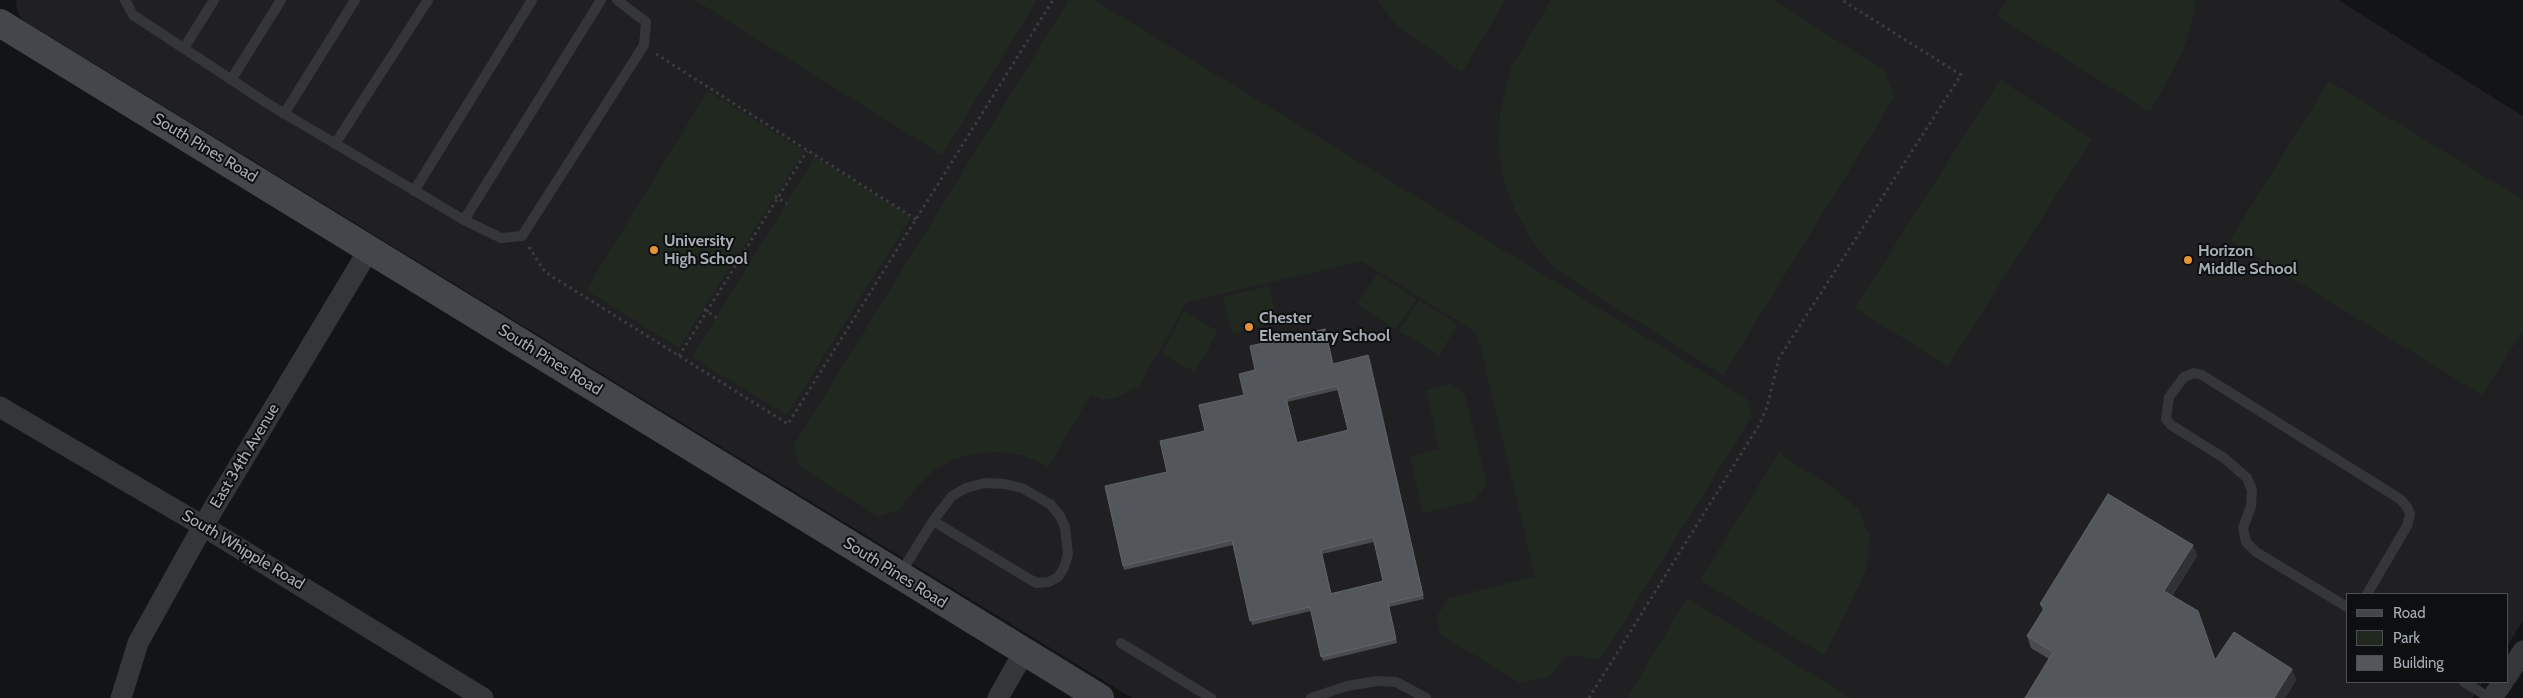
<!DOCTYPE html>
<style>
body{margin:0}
#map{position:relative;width:2523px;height:698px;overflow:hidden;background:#131415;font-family:Cabin,sans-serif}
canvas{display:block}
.legend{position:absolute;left:2346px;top:593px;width:162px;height:90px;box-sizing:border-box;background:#0e0f10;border:1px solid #4b4e52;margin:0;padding:6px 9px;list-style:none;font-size:15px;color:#a6adb5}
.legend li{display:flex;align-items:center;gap:10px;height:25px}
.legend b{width:25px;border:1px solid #4b4e52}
</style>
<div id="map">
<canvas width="2523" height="698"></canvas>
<ul class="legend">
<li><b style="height:6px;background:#43464a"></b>Road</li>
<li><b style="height:14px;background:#202820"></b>Park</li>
<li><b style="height:14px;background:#53565b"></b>Building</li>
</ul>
</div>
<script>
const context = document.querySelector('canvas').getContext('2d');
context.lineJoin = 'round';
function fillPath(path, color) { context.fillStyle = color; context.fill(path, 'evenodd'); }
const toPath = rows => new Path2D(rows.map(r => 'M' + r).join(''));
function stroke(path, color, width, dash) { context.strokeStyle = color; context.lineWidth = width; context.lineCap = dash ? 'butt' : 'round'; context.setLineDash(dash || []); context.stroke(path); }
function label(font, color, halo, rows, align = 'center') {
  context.font = font + ' Cabin,sans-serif'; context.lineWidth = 4; context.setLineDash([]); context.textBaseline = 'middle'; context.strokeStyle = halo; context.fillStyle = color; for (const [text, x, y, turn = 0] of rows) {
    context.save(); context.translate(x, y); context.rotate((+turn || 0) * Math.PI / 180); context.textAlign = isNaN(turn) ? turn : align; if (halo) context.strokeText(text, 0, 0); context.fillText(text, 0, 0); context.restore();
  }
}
fillPath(toPath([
 [17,0,2338,0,2523,116,2523,621,2507,646,2507,594,2347,594,2347,682,2483,682,2472,698,1132,698,26,22,19,15,16,5]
]), '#202022');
fillPath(toPath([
 [695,0,1037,0,942,155],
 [1069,0,1094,0,1747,399,1752,416,1600,660,1575,655,1567,657,1561,660,1550,677,1520,683,1440,634,1437,616,1449,598,1535,576,1477,333,1362,261,1187,302,1139,386,1116,398,1102,400,1091,394,1048,467,1023,455,998,452,973,454,950,461,932,472,914,490,900,509,879,517,798,465,794,445],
 [1378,0,1506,0,1462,72,1394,23],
 [1551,0,1773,0,1885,71,1894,98,1723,375,1558,271,1535,246,1515,210,1503,177,1499,145,1500,111,1511,68],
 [2007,0,2195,0,2195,12,2183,51,2150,112,1997,16],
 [2000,80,2092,139,1948,366,1855,308],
 [2329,81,2523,200,2523,331,2482,395,2230,240],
 [708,91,804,151,679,348,586,290],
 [815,157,911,217,787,415,692,357],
 [1377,274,1416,299,1396,330,1357,304],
 [1269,286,1277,322,1232,334,1223,297],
 [1419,300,1458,324,1439,355,1399,331],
 [1184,312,1218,331,1195,372,1162,354],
 [1451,384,1465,395,1487,484,1473,501,1423,513,1410,456,1439,449,1426,390],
 [1779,453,1833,488,1858,509,1869,535,1867,567,1846,613,1824,655,1700,580],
 [1687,598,1851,698,1627,698]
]), '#202820');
stroke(toPath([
 [656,54,917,220],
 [775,196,787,204],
 [529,247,545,272,788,424,1053,0],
 [704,309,717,318],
 [679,356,807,151],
 [1589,698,1759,425,1767,407,1779,358,1961,75,1842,0]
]), '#3b3d41', 3, [2.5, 4]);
stroke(toPath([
 [125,0,133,15,270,105,464,220,501,238,522,236,644,45,646,22,617,0],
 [184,48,214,0],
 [231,80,281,0],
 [284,114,355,0],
 [335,144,428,0],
 [414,191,532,0],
 [464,220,601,0],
 [900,574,933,521,952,496,966,488,985,483,1005,484,1022,488,1050,504,1060,516,1065,527,1068,554,1064,568,1058,577,1049,582,1036,583,933,521],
 [2347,607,2256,552,2246,542,2243,528,2251,506,2252,490,2247,478,2224,458,2171,425,2166,419,2169,397,2184,377,2194,373,2202,375,2400,499,2407,507,2410,514,2407,526,2367,594],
 [1121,643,1211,698],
 [2464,682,2490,698],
 [1311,698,1347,686,1377,681,1396,682,1426,698]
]), '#35363a', 10);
stroke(toPath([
 [0,407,203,526,483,698],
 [2507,676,2523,651],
 [121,698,138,643,203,526,370,248],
 [998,698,1024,652],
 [2492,698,2503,682]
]), '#35363a', 21);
stroke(toPath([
 [0,23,1100,698]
]), '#43464a', 28);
fillPath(toPath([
 [1325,329,1333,364,1370,359,1424,599,1389,607,1397,643,1323,661,1311,611,1252,625,1233,545,1124,570,1123,566,1167,472,1205,431,1244,395,1255,370],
 [1338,390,1348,430,1297,442,1287,402],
 [1374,542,1383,581,1331,593,1322,554],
 [2193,545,2197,556,2172,596,2215,660,2292,669,2296,680,2285,698,2025,698,2049,659,2031,648,2027,636,2043,611,2040,604]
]), '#494b50');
fillPath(toPath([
 [1368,355,1370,359,1424,599,1423,595],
 [2193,545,2197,556,2168,602,2164,591],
 [2292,669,2296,680,2285,698,2274,698]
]), '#2f3134');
const building = toPath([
 [1325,329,1333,364,1368,355,1423,595,1388,603,1396,639,1321,657,1310,607,1250,621,1232,540,1123,566,1105,486,1167,472,1160,441,1205,431,1199,405,1244,395,1239,374,1255,370,1250,346,1325,329],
 [1337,386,1348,430,1297,443,1286,398,1337,386],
 [1373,537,1383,581,1331,594,1321,550,1373,537],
 [2108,494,2193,545,2164,591,2198,611,2215,660,2234,632,2292,669,2274,698,2025,698,2053,652,2027,636,2045,607,2040,604,2108,494]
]);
fillPath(building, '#53565b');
stroke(building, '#606469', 1);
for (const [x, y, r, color] of [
 [654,250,5,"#e79139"],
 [2188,260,5,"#e79139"],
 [1249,327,5,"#e79139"]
]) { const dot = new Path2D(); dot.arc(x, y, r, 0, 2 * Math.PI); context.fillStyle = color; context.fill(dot); stroke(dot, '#0e0f10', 2); }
label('16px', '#a6adb5', '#0e0f10', [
 ["South Pines Road",205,148,31],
 ["South Pines Road",550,360,32],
 ["East 34th Avenue",245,456,-59],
 ["South Whipple Road",243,550,31],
 ["South Pines Road",895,573,32]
]);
label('bold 16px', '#a6adb5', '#0e0f10', [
 ["University",664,241],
 ["High School",664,259],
 ["Horizon",2198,251],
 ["Middle School",2198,269],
 ["Chester",1259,318],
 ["Elementary School",1259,336]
], 'left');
</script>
